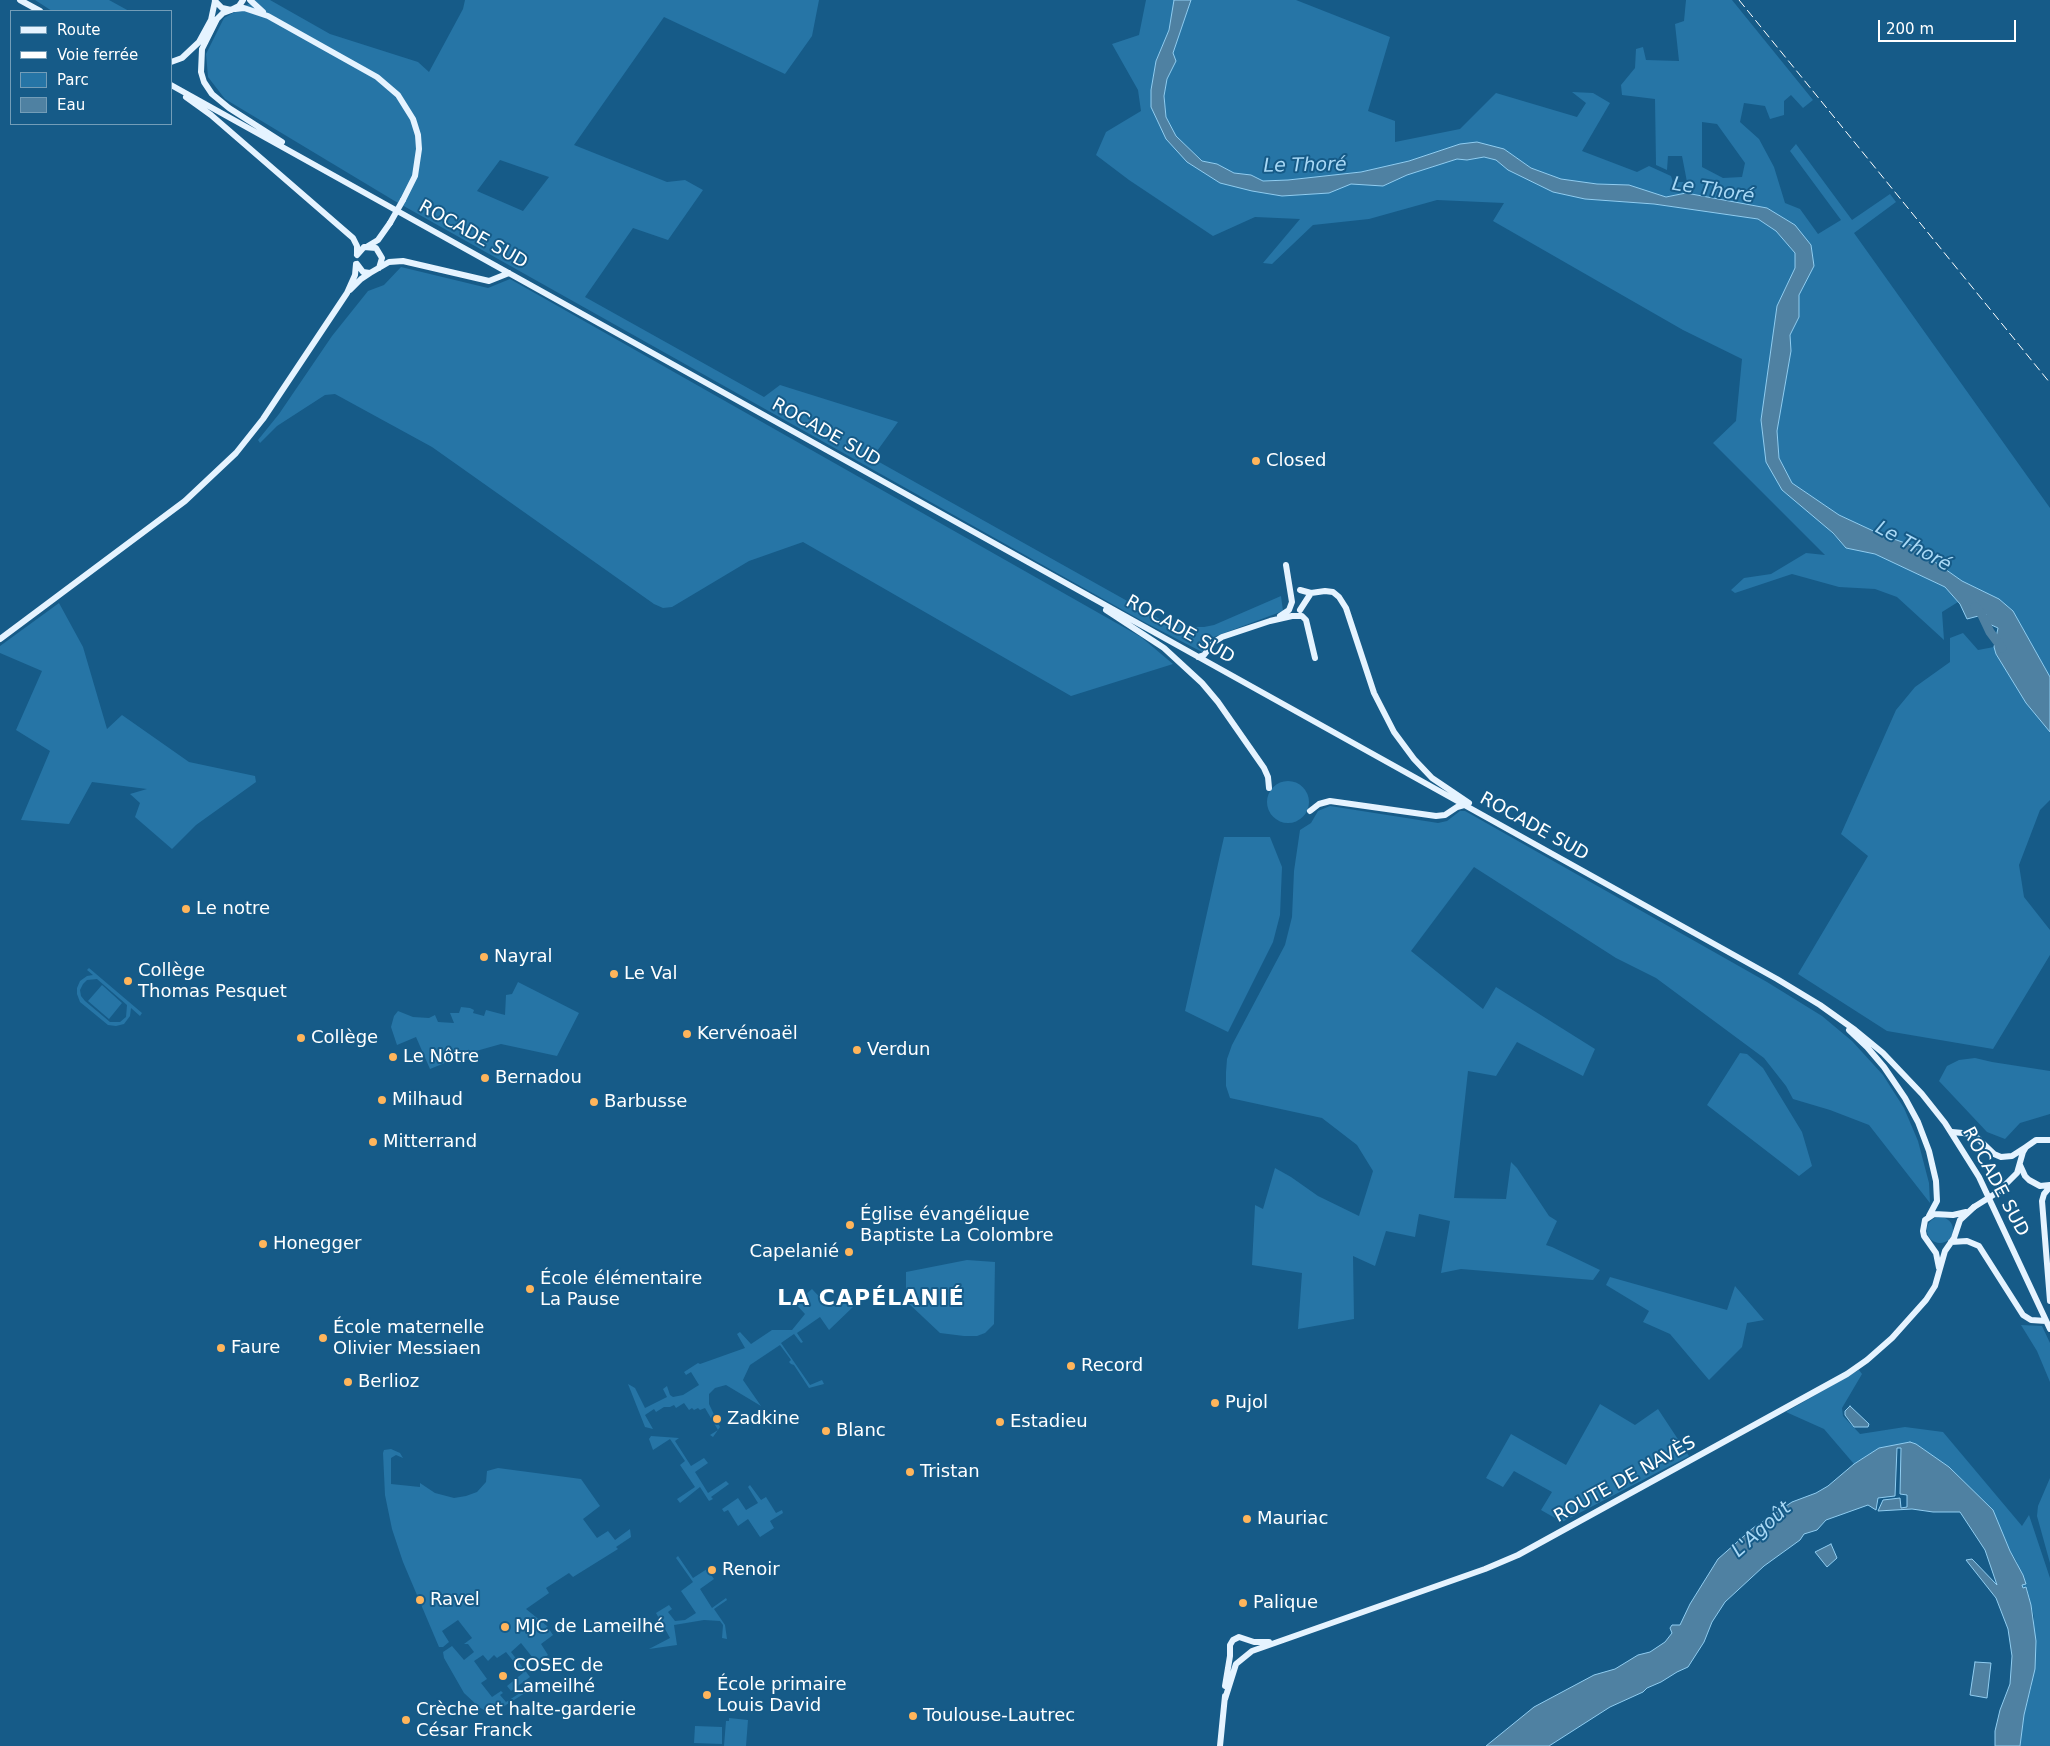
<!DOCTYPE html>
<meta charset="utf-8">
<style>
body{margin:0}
#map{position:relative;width:2050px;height:1746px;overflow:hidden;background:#165b88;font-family:"DejaVu Sans",sans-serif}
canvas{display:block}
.legend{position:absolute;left:10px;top:10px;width:162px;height:115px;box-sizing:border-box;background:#165b88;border:1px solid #739db8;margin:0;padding:6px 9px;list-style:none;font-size:15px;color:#fff}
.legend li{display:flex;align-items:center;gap:10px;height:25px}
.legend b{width:25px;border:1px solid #739db8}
.scale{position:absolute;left:1878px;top:20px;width:138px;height:22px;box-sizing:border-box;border:2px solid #fff;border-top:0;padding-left:6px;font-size:15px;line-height:18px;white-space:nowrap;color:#fff;-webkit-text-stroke:4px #165b88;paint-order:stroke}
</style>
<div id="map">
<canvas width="2050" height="1746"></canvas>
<ul class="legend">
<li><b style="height:6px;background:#e5f3ff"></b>Route</li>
<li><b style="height:6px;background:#fff"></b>Voie ferrée</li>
<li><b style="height:14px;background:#2675a6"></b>Parc</li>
<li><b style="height:14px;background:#4f81a2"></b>Eau</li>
</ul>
<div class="scale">200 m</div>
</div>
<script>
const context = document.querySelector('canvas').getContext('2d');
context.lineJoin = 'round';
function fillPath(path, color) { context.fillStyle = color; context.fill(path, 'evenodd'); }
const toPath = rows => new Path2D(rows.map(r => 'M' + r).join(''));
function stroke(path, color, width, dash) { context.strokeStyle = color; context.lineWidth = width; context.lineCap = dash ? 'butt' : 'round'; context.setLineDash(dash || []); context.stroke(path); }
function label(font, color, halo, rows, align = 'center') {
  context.font = font + ' "DejaVu Sans",sans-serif'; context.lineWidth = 4; context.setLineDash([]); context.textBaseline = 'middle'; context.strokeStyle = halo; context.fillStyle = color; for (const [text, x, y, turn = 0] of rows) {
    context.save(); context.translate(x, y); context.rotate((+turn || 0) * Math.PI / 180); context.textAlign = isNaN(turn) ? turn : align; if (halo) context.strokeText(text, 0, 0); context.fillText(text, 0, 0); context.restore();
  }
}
fillPath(toPath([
 [35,0,109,0,129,11,52,11],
 [255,0,270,0,330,34,418,62,429,72,463,9,465,0,819,0,812,36,785,74,664,17,574,145,667,182,685,180,703,190,668,240,633,228,585,297,764,397,780,385,898,422,872,458,1163,621,1192,627,1204,627,1214,625,1281,596,1283,611,1211,638,1202,652,1146,623,393,200,225,99,208,77,206,54,224,18],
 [500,160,549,177,523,211,477,191],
 [1146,0,1174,0,1169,30,1156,61,1151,90,1151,107,1159,122,1206,173,1220,183,1252,191,1281,196,1329,193,1351,183,1383,186,1407,175,1457,159,1467,160,1483,157,1496,160,1508,170,1553,192,1585,199,1654,204,1758,219,1776,231,1795,253,1795,268,1777,306,1761,420,1766,462,1846,548,1875,554,1945,587,1958,602,1942,612,1944,640,1897,597,1875,589,1839,587,1792,574,1735,593,1731,590,1744,578,1771,574,1806,553,1825,555,1713,443,1736,421,1742,359,1683,330,1493,221,1504,203,1437,200,1369,219,1313,225,1272,264,1263,263,1300,219,1255,217,1213,236,1129,180,1096,155,1106,132,1141,111,1138,90,1112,44,1139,35],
 [1191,0,1296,0,1390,37,1368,111,1395,121,1395,142,1460,129,1496,93,1577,117,1586,103,1572,92,1593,93,1610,103,1582,151,1637,172,1649,166,1671,176,1673,182,1687,182,1682,156,1668,156,1667,170,1656,165,1655,99,1622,95,1621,85,1635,68,1636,49,1643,47,1646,60,1679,61,1675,24,1684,21,1686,0,1732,0,1813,100,1803,108,1791,95,1784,101,1784,115,1770,119,1765,106,1744,103,1740,122,1759,139,1774,167,1785,203,1800,209,1818,234,1841,220,1790,151,1796,144,1852,220,1890,194,1896,202,1854,233,2050,508,2050,677,2013,611,1999,599,1962,581,1911,545,1882,535,1839,515,1792,483,1779,458,1777,431,1791,351,1790,335,1799,317,1799,295,1814,266,1795,225,1767,208,1686,193,1666,197,1629,185,1597,184,1561,179,1531,168,1504,149,1409,161,1361,172,1288,180,1263,181,1251,175,1234,173,1217,164,1202,161,1176,136,1166,117,1164,95,1167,79,1176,61,1173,53],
 [1702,122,1717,124,1745,163,1742,177,1723,178,1702,167],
 [401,267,488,288,510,279,1141,637,1173,664,1071,696,803,542,749,561,672,607,663,608,654,604,432,447,335,394,325,395,277,426,260,443,258,440,279,414,332,336,368,291,384,285],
 [59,603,83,647,107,729,122,715,189,762,255,776,256,782,196,825,172,849,135,817,140,803,130,794,147,789,92,782,69,824,21,820,50,751,16,730,42,671,0,653,0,646],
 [1963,633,1978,650,1994,647,1996,654,2026,703,2050,732,2050,800,2040,810,2019,865,2024,897,2050,930,2050,955,1993,1049,1887,1031,1798,974,1868,856,1841,834,1896,710,1915,687,1950,662,1950,638],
 '1267 802a21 21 0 1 1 42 0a21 21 0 1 1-42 0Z',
 [1330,806,1438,823,1447,821,1460,811,1465,811,1767,982,1822,1016,1852,1041,1883,1075,1904,1108,1918,1141,1929,1183,1930,1203,1869,1125,1830,1110,1793,1099,1786,1086,1764,1058,1656,978,1616,958,1474,867,1411,951,1483,1009,1496,987,1595,1049,1583,1076,1517,1042,1496,1076,1468,1071,1454,1198,1506,1199,1511,1162,1517,1168,1549,1216,1557,1221,1546,1245,1552,1247,1600,1270,1593,1280,1461,1269,1441,1273,1450,1221,1419,1214,1415,1237,1386,1231,1375,1266,1353,1256,1354,1319,1298,1329,1302,1273,1252,1265,1255,1205,1263,1209,1275,1168,1291,1177,1318,1196,1359,1216,1373,1171,1357,1145,1322,1118,1230,1098,1226,1086,1226,1072,1227,1059,1232,1045,1285,945,1292,917,1294,871,1300,830,1311,823,1318,811],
 [1224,837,1270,837,1282,867,1280,915,1273,942,1228,1032,1185,1011],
 [89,968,142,1013,140,1016,131,1008,130,1016,124,1024,116,1026,108,1025,80,1002,77,994,77,988,80,981,87,976,93,975,87,970],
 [97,979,127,1005,126,1017,120,1022,110,1022,85,1001,81,996,80,990,83,984,87,980],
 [518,982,579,1013,557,1056,501,1044,469,1053,430,1069,416,1037,397,1045,391,1027,394,1016,398,1011,413,1017,429,1018,435,1015,438,1022,454,1023,450,1013,459,1013,461,1007,470,1008,474,1010,473,1013,484,1016,486,1010,505,1015,506,995,512,994],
 [102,985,122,1003,109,1019,88,1001],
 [1740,1053,1747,1054,1763,1068,1802,1132,1812,1166,1799,1176,1707,1105],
 [1975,1058,1992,1062,2050,1071,2050,1114,2020,1123,2005,1139,1987,1132,1939,1081,1947,1066,1959,1060],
 '1927 1230a13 13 0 1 1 26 0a13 13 0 1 1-26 0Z',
 [967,1260,995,1262,994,1324,985,1333,977,1336,964,1336,940,1333,906,1301,906,1272],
 [1610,1277,1727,1310,1735,1286,1764,1320,1747,1323,1742,1347,1709,1380,1670,1334,1643,1322,1649,1311,1606,1285],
 [812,1289,828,1306,835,1306,845,1295,854,1306,829,1330,820,1317,797,1333,803,1342,801,1343,794,1334,781,1343,810,1385,822,1380,824,1384,809,1388,794,1365,791,1364,789,1362,791,1360,780,1345,750,1365,743,1380,761,1406,726,1385,715,1388,709,1394,709,1404,720,1427,713,1437,710,1435,718,1430,705,1408,700,1410,698,1408,694,1410,692,1408,689,1410,684,1403,676,1408,674,1405,670,1407,664,1407,656,1412,654,1409,645,1415,653,1429,645,1427,628,1384,635,1388,645,1408,667,1397,663,1389,667,1386,670,1395,673,1397,683,1395,699,1385,691,1372,686,1375,684,1372,698,1363,700,1364,745,1348,737,1334,740,1332,751,1344,772,1330,792,1330,805,1314,792,1300,794,1298,797,1302],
 [2021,1325,2042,1326,2050,1343,2050,1382,2037,1351],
 [1859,1370,1862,1374,1842,1408,1843,1416,1860,1434,1905,1427,1943,1432,2022,1526,2029,1515,2050,1578,2050,1746,2020,1746,2024,1715,2032,1684,2034,1617,2027,1588,2023,1588,2017,1562,2010,1551,1992,1510,1925,1450,1910,1442,1879,1448,1854,1464,1824,1429,1786,1412],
 [1600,1404,1635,1425,1658,1409,1689,1456,1562,1522,1541,1510,1552,1492,1514,1471,1503,1487,1486,1478,1511,1434,1566,1465],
 [651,1436,679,1438,675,1441,691,1466,704,1458,708,1463,695,1472,708,1493,726,1481,729,1484,711,1497,713,1499,709,1501,700,1487,680,1503,677,1499,695,1487,680,1465,685,1461,670,1439,653,1450,649,1439],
 [391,1449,400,1453,403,1458,396,1455,391,1458,391,1484,420,1487,420,1483,435,1493,454,1498,466,1496,477,1492,486,1482,487,1471,498,1468,581,1479,600,1506,583,1519,597,1538,608,1531,615,1540,630,1529,631,1537,616,1547,618,1549,573,1577,569,1573,546,1588,549,1593,526,1609,547,1626,553,1635,541,1644,548,1655,537,1663,521,1643,511,1652,530,1677,511,1691,507,1686,523,1673,506,1652,497,1658,494,1655,488,1661,483,1655,474,1661,487,1679,481,1683,492,1697,501,1691,503,1693,500,1695,506,1702,531,1686,533,1688,498,1710,497,1713,489,1713,479,1707,464,1693,444,1658,443,1652,452,1646,464,1660,474,1652,468,1644,464,1644,472,1638,458,1620,442,1631,449,1642,443,1647,439,1647,403,1562,392,1529,385,1495,383,1453,384,1450],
 [2050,1478,2050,1563,2037,1516,2038,1506],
 [750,1485,761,1500,766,1497,776,1513,782,1510,783,1513,770,1521,774,1528,760,1537,748,1519,738,1526,728,1510,724,1512,722,1509,738,1498,746,1510,758,1503,748,1487],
 [678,1556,693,1578,707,1569,714,1579,700,1589,712,1608,726,1598,727,1600,714,1609,725,1625,727,1639,722,1638,723,1625,720,1621,704,1620,674,1625,677,1645,649,1649,670,1638,656,1613,669,1605,672,1609,668,1612,675,1621,685,1620,696,1613,681,1591,693,1582,676,1558],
 [729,1718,748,1720,746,1746,724,1746,726,1721,729,1721],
 [695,1726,722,1727,722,1744,694,1743]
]), '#2675a6');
const water = toPath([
 [1174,0,1191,0,1173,53,1176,61,1167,79,1164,96,1166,117,1176,136,1202,161,1217,164,1234,173,1251,175,1263,181,1288,180,1361,172,1409,161,1460,144,1477,142,1504,149,1531,168,1561,179,1597,184,1629,185,1666,197,1686,193,1767,208,1795,225,1811,245,1814,266,1799,295,1799,317,1790,335,1791,351,1777,431,1779,458,1792,483,1839,515,1882,535,1911,545,1962,581,1999,599,2013,611,2050,677,2050,732,2026,703,1996,654,1994,647,1998,628,1987,623,1986,614,1967,619,1960,604,1945,587,1875,554,1846,548,1833,533,1782,490,1766,462,1761,420,1777,306,1795,268,1795,253,1776,231,1758,219,1654,204,1585,199,1553,192,1508,170,1496,160,1484,157,1467,160,1457,159,1407,175,1383,186,1351,184,1329,193,1282,196,1252,191,1220,183,1187,162,1166,139,1151,107,1151,90,1156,61,1169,30,1174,0],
 [1850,1406,1869,1424,1868,1427,1854,1427,1845,1415,1845,1411,1850,1406],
 [1910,1442,1916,1444,1949,1467,1993,1510,2010,1551,2023,1575,2026,1584,2022,1585,2023,1588,2026,1587,2031,1605,2036,1641,2035,1669,2024,1715,2020,1746,1995,1746,1995,1731,2000,1710,2010,1684,2012,1656,2008,1629,1996,1598,1966,1560,1972,1559,1997,1585,1985,1550,1960,1512,1933,1512,1912,1509,1878,1511,1883,1500,1900,1498,1901,1508,1907,1507,1907,1495,1900,1494,1901,1448,1897,1448,1895,1496,1878,1498,1876,1510,1868,1505,1826,1520,1817,1530,1804,1534,1800,1540,1764,1566,1725,1602,1712,1622,1704,1642,1688,1667,1677,1672,1661,1682,1647,1688,1643,1692,1610,1707,1549,1746,1486,1746,1534,1707,1594,1675,1615,1669,1638,1655,1650,1652,1665,1642,1672,1633,1670,1628,1672,1625,1680,1625,1690,1604,1718,1559,1753,1528,1792,1502,1816,1493,1828,1486,1854,1464,1879,1448,1910,1442],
 [1831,1544,1837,1558,1827,1567,1815,1552,1831,1544],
 [1975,1662,1991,1663,1987,1698,1970,1695,1975,1662]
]);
fillPath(water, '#4f81a2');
stroke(water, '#90cdf1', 1);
stroke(toPath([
 [1975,607,1981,613,1990,632,2002,648]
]), '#4f81a2', 9);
stroke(toPath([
 [20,0,40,11],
 [250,0,263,12],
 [215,1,222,8,231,10,239,6,243,0],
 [235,9,244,8,268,16,377,77,398,95,413,119,418,135,419,149,415,176,403,200],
 [231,10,223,13,217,19,202,49,201,72,204,82,212,94,229,108,282,142],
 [171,62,182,58,199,42,211,20,215,1],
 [171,85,1777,979,1820,1005,1855,1030,1883,1053,1922,1094,1945,1123,1979,1177,2050,1329],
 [186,97,211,115,353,238,357,246,357,254],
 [368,246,378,240,390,223],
 [357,255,364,247,376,248,382,258,379,268],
 [357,264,363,272,370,273,389,262,403,261,489,281,509,273],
 [350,290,361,279,370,273],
 [1300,590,1311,593],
 [1106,610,1164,648,1202,683,1218,702,1264,768,1268,777,1269,788],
 [1300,610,1311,593,1325,591,1333,592,1339,597,1346,608,1374,693,1394,732,1414,759,1432,778,1469,803],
 [1280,616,1289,610,1292,602,1286,565],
 [0,639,185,501,236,453,263,419,347,293,355,275,356,264],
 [1198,657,1204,655,1214,642,1222,637,1270,621,1292,616,1302,616,1306,620,1315,658],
 [1310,811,1319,804,1330,801,1436,816,1445,815,1457,807,1464,805],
 [1849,1030,1867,1047,1884,1067,1905,1098,1918,1122,1929,1151,1936,1181,1937,1201,1929,1216],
 [1952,1132,1973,1134,1994,1154,2001,1157,2012,1156,2026,1147],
 [2020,1165,2025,1176,2029,1180,2040,1186,2050,1185],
 [2050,1187,2044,1194,2042,1201,2050,1301],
 [1998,1192,2017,1173,2023,1152,2026,1147,2036,1140,2050,1140],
 [1951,1242,1967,1241,1979,1246,2023,1315,2031,1320,2046,1321],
 [1939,1268,1936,1253,1924,1236,1923,1231,1925,1220,1934,1214,1953,1215,1966,1212],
 [1225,1686,1230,1656,1230,1645,1233,1640,1239,1637,1254,1642,1269,1642],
 [1225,1699,1236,1664,1252,1651,1485,1569,1518,1555,1847,1374,1867,1360,1892,1338,1926,1300,1935,1286,1945,1251,1954,1238,1960,1220,1974,1207],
 [1220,1746,1225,1696]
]), '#e5f3ff', 6);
stroke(toPath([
 [1739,0,2050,383]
]), '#fff', 1, [9, 4]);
stroke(toPath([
 [390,223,403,200],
 [1974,1207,1998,1192]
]), '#e5f3ff', 6);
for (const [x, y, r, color] of [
 [1256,461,5,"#ffb55b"],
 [186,909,5,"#ffb55b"],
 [484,957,5,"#ffb55b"],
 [614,974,5,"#ffb55b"],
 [128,981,5,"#ffb55b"],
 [687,1034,5,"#ffb55b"],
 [301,1038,5,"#ffb55b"],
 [857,1050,5,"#ffb55b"],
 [393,1057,5,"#ffb55b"],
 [485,1078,5,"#ffb55b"],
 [382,1100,5,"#ffb55b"],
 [594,1102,5,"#ffb55b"],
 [373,1142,5,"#ffb55b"],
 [850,1225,5,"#ffb55b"],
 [263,1244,5,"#ffb55b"],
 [849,1252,5,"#ffb55b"],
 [530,1289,5,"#ffb55b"],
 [323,1338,5,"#ffb55b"],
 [221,1348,5,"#ffb55b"],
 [1071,1366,5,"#ffb55b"],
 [348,1382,5,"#ffb55b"],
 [1215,1403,5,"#ffb55b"],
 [717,1419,5,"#ffb55b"],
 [1000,1422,5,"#ffb55b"],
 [826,1431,5,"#ffb55b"],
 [910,1472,5,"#ffb55b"],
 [1247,1519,5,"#ffb55b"],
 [712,1570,5,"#ffb55b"],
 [420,1600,5,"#ffb55b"],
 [1243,1603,5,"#ffb55b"],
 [505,1627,5,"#ffb55b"],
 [503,1676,5,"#ffb55b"],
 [707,1695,5,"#ffb55b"],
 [913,1716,5,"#ffb55b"],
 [406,1720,5,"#ffb55b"]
]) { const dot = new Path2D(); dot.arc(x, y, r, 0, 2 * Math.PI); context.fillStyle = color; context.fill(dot); stroke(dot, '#165b88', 2); }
label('18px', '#fff', '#165b88', [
 ["ROCADE SUD",473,235,29],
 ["ROCADE SUD",826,433,29],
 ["ROCADE SUD",1180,630,29],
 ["ROCADE SUD",1534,827,29],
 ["ROCADE SUD",1995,1182,62],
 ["ROUTE DE NAVÈS",1625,1480,-29]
]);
label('18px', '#fff', '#165b88', [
 ["Closed",1266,461],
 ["Le notre",196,909],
 ["Nayral",494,957],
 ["Collège",138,971],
 ["Thomas Pesquet",138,992],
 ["Le Val",624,974],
 ["Kervénoaël",697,1034],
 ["Collège",311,1038],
 ["Verdun",867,1050],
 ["Le Nôtre",403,1057],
 ["Bernadou",495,1078],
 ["Milhaud",392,1100],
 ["Barbusse",604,1102],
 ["Mitterrand",383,1142],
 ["Église évangélique",860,1215],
 ["Baptiste La Colombre",860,1236],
 ["Honegger",273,1244],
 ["Capelanié",839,1252,"right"],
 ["École élémentaire",540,1279],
 ["La Pause",540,1300],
 ["École maternelle",333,1328],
 ["Olivier Messiaen",333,1349],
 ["Faure",231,1348],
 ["Record",1081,1366],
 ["Berlioz",358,1382],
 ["Pujol",1225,1403],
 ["Zadkine",727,1419],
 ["Estadieu",1010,1422],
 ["Blanc",836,1431],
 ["Tristan",920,1472],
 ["Mauriac",1257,1519],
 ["Renoir",722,1570],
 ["Ravel",430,1600],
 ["Palique",1253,1603],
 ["MJC de Lameilhé",515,1627],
 ["COSEC de",513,1666],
 ["Lameilhé",513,1687],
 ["École primaire",717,1685],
 ["Louis David",717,1706],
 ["Crèche et halte-garderie",416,1710],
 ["César Franck",416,1731],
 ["Toulouse-Lautrec",923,1716]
], 'left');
label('italic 19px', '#a9d9f6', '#165b88', [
 ["Le Thoré",1305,166,-1],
 ["Le Thoré",1713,191,9],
 ["Le Thoré",1913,547,29],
 ["L'Agoût",1762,1530,-42]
]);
context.letterSpacing = '1px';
label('bold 22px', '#fff', '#165b88', [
 ["LA CAPÉLANIÉ",871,1299]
]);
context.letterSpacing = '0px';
</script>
